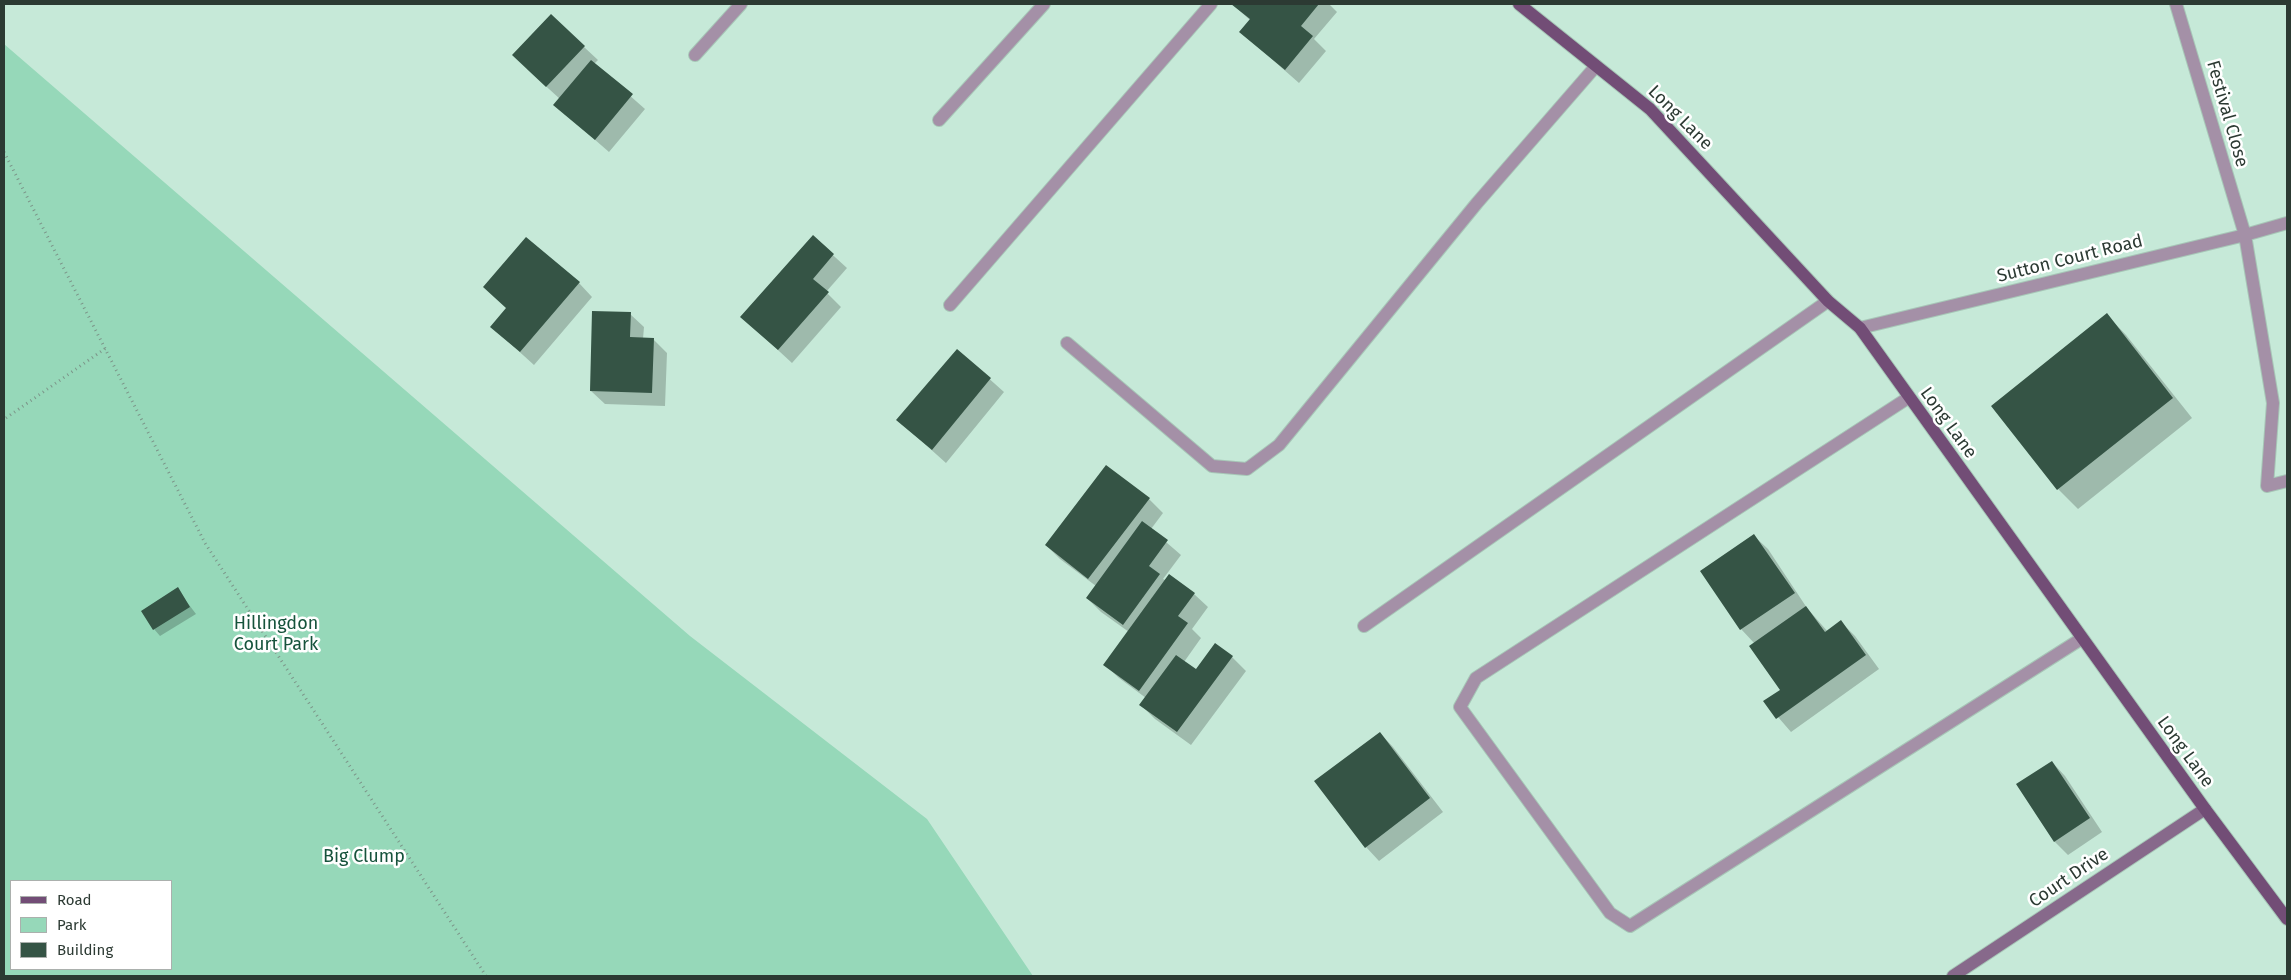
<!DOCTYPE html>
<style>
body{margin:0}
#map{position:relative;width:2291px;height:980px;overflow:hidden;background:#c6e9d8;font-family:"Fira Sans",sans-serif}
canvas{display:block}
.frame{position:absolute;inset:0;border:5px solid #2c3a33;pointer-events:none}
.legend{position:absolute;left:10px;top:880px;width:162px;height:90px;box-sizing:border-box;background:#fff;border:1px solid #abb0ad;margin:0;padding:6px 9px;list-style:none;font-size:15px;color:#2c3a33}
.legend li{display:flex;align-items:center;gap:10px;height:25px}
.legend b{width:25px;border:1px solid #abb0ad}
</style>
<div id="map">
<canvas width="2291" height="980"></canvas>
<div class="frame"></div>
<ul class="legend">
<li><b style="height:6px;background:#724d76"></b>Road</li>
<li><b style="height:14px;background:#96d8b9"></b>Park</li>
<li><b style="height:14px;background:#355445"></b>Building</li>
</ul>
</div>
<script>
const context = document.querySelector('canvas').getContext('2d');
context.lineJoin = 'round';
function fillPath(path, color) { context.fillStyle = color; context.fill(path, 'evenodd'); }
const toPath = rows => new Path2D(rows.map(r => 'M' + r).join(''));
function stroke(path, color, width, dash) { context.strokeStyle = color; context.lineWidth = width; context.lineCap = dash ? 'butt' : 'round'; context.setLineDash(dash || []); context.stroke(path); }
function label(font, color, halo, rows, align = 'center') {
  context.font = font + ' "Fira Sans",sans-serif'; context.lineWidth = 5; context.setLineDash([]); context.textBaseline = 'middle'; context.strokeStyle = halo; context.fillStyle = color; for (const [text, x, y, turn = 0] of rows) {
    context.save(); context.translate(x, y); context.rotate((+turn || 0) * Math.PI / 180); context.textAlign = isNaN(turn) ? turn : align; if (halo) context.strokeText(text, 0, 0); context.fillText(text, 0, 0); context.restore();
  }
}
fillPath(toPath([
 [4,44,690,636,927,819,1033,976,4,976],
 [11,881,171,881,171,969,11,969]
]), '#96d8b9');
fillPath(toPath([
 [1232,4,1329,4,1337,12,1314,39,1326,51,1299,83,1241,32,1250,20],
 [584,47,598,60,594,64,645,109,609,152,555,105,560,99,527,69],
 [813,237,847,268,826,292,841,307,792,363,742,317],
 [579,283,592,297,534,365,492,327,507,309],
 [630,314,644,327,643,339,653,339,667,353,665,406,605,404,591,391],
 [2107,315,2126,335,2192,418,2078,509,2058,489,1993,406],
 [957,350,1004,392,946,463,898,420],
 [1149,499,1163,513,1151,529,1181,555,1163,579,1194,594,1208,607,1192,629,1201,638,1184,662,1196,671,1232,657,1246,671,1191,745,1155,719,1141,705,1146,698,1119,678,1105,665,1129,632,1101,612,1087,598,1096,586,1060,559,1046,545],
 [1754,536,1768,549,1807,608,1828,632,1841,622,1855,636,1879,669,1791,732,1765,702,1782,690,1755,644,1741,629,1701,571],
 [177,589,196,614,160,636,154,629],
 [1380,733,1393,747,1443,812,1379,861,1366,847],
 [2052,762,2065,776,2102,832,2068,855,2054,841]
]), '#0003');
fillPath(toPath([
 [1231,4,1319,4,1301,26,1313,36,1285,70,1239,32,1250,19],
 [551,14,585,46,546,87,512,55],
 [591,60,633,94,595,140,553,105],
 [813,235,834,254,813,279,829,292,778,350,740,317],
 [526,237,580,282,520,352,490,327,506,308,483,287],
 [592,311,631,312,630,337,654,338,652,393,590,391],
 [2107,313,2173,398,2057,490,1991,406],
 [957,349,991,378,932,450,896,420],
 [1106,465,1150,498,1088,579,1045,545],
 [1142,521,1168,540,1149,566,1160,574,1123,625,1086,598],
 [1754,534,1795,593,1740,630,1700,571],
 [1169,574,1195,593,1178,616,1188,623,1139,691,1103,665],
 [178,587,190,607,153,630,141,611],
 [1806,606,1825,632,1841,620,1866,655,1776,719,1763,701,1780,690,1749,646],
 [1215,643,1233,656,1177,732,1139,705,1176,655,1196,669],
 [1380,732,1430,798,1365,848,1314,781],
 [2052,761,2090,818,2054,842,2016,784]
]), '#355445');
const lane = toPath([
 [695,55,741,4],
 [939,120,1044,4],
 [950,305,1211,4],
 [1067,343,1212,466,1247,469,1279,445,1477,203,1596,66],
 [1908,398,1476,678,1460,707,1610,913,1630,926,2081,639],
 [1364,626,1828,301]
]);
const street = toPath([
 [2176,4,2245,235,2273,403,2267,486,2287,481],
 [1860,328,2245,235,2287,223]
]);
const secondary = toPath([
 [1953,976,2205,809]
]);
const primary = toPath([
 [1519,4,1650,109,1828,301,1860,328,2205,809,2287,919]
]);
stroke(lane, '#a7c6b7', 14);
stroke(street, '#a7c6b7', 14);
stroke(secondary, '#a7c6b7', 14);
stroke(primary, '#a7c6b7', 14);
stroke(toPath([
 [4,152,205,543,486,976],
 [6,418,106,348]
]), '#7c9589', 3, [1, 4]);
stroke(lane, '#a490a7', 12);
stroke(street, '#a490a7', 12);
stroke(secondary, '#87698b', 12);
stroke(primary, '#724d76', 12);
label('18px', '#2c3a33', '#fff', [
 ["Festival Close",2227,114,74],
 ["Long Lane",1680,118,45],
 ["Sutton Court Road",2070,259,-14],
 ["Long Lane",1948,423,54],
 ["Long Lane",2185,752,54],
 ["Court Drive",2069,878,-34]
]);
label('18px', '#16533c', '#fff', [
 ["Hillingdon",276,624],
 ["Court Park",276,645],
 ["Big Clump",364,857]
]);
</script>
